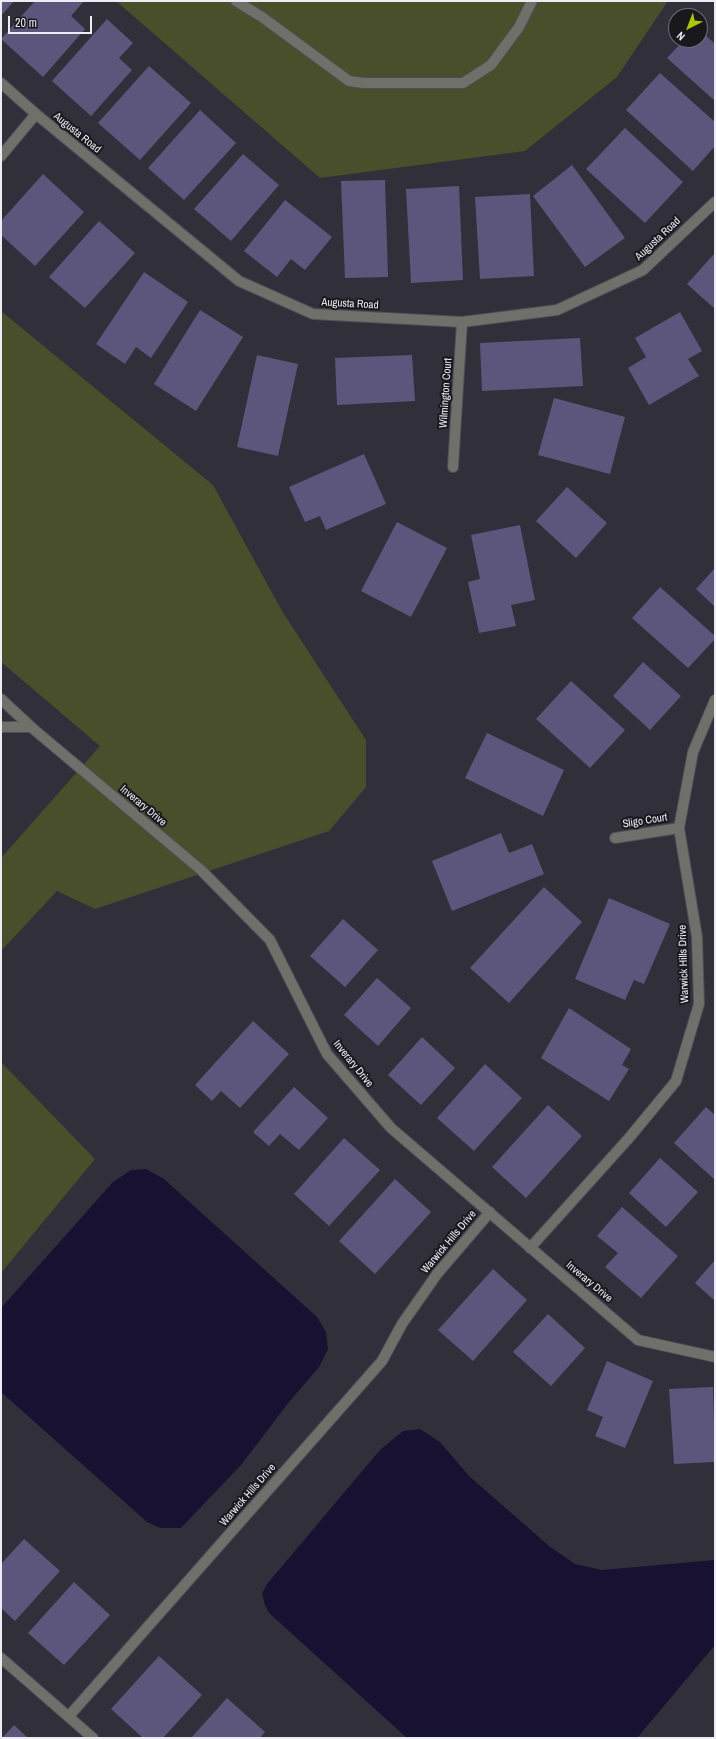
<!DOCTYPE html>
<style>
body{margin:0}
#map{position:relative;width:716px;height:1739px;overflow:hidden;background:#312f3a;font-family:"Archivo Narrow",sans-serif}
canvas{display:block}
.frame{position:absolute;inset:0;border:2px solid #edecf3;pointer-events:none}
.north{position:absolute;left:668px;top:8px;width:40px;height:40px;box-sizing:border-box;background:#19181d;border:1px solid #6e6d73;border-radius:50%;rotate:222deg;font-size:11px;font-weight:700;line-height:16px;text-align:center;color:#edecf3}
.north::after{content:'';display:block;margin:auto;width:14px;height:18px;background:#afc508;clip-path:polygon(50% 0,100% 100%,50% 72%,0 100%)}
.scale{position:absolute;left:8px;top:16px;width:84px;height:18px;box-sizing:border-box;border:2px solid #edecf3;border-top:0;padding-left:5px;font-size:12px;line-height:14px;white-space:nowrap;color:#edecf3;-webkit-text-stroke:3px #19181d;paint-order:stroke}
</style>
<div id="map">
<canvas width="716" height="1739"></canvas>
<div class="frame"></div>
<div class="north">N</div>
<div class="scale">20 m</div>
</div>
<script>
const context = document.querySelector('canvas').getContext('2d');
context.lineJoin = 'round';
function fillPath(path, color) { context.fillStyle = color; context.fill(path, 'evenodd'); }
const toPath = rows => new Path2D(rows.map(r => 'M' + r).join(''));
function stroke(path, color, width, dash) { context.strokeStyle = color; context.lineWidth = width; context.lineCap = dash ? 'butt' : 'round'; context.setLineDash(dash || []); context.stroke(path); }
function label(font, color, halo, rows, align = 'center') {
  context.font = font + ' "Archivo Narrow",sans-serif'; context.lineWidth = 4; context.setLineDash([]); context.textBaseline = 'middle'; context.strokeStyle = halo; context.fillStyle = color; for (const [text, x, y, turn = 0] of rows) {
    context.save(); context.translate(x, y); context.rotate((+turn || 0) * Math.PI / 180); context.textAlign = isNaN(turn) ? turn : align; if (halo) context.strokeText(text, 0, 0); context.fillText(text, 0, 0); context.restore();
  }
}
fillPath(toPath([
 [116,1,668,1,617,77,525,151,320,178],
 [1,311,213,485,282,611,366,740,366,787,329,831,95,909,57,891,1,951,1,858,100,746,1,662],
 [1,1062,95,1159,1,1273]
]), '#484f2a');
fillPath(toPath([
 [146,1169,164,1179,317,1317,326,1332,328,1349,319,1367,289,1402,241,1465,181,1528,160,1528,147,1522,1,1392,1,1308,113,1182,131,1170],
 [420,1429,440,1442,469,1476,549,1546,575,1564,602,1570,715,1560,715,1645,637,1738,407,1738,269,1613,265,1605,262,1594,267,1584,380,1450,403,1431]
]), '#191131');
fillPath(toPath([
 [1,1,14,1,1,16],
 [35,1,84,1,71,16,85,29,43,77,1,39],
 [107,19,133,43,119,58,132,70,91,116,52,81],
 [700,30,715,44,715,101,667,58,684,40,700,40],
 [149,66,191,103,140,160,98,123],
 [660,73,715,122,715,146,693,171,626,110],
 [200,110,236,143,184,200,148,168],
 [625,128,683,182,645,223,586,169],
 [243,154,279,185,231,241,194,209],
 [572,165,625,238,585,267,533,196],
 [43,174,84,212,35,266,1,235,1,221],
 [385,180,388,277,345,278,341,181],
 [459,186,463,280,411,283,406,189],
 [530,194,534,276,480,279,475,197],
 [285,200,332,237,305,270,291,259,277,277,244,251],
 [99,221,135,253,85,308,49,277],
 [715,253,715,309,687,284],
 [144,272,188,302,151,358,136,347,125,364,96,344],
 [200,310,243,337,196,411,154,384],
 [680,312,702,351,688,359,699,376,649,405,628,368,646,357,635,338],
 [580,338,583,386,482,391,480,343],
 [257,355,298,364,278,456,237,447],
 [412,355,415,401,337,405,335,358],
 [554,398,625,417,610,474,538,455],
 [364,454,386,504,326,530,320,516,305,522,289,487],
 [567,487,607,523,576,558,536,521],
 [397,522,447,548,411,617,361,591],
 [520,525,535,600,511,605,516,626,479,633,468,582,480,579,471,535],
 [715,568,715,607,696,589],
 [660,587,715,636,715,639,688,668,632,618],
 [643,662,681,696,650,730,613,696],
 [571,681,625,730,590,768,536,719],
 [487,733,564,770,543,816,465,778],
 [501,833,509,853,532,844,544,874,452,911,432,861],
 [544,887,582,922,509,1003,470,968],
 [609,898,670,924,644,984,634,980,625,1000,575,979],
 [343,919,378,950,345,987,310,956],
 [377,978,411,1008,378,1046,344,1015],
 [569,1008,631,1049,622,1065,629,1069,609,1101,541,1058],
 [253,1021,289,1054,240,1108,221,1091,212,1101,195,1085],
 [422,1037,455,1068,421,1105,388,1075],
 [485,1064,522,1098,474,1151,437,1118],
 [294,1087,328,1118,299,1150,280,1134,269,1146,253,1132],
 [548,1105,582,1136,526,1198,492,1167],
 [706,1107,715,1115,715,1180,674,1143],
 [344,1138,380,1170,329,1226,294,1194],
 [660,1158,698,1192,666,1227,629,1193],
 [395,1179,431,1212,375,1274,339,1241],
 [622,1207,678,1256,641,1298,605,1267,618,1253,597,1236],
 [715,1260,715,1301,695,1283],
 [493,1269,527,1300,473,1361,438,1330],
 [548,1314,585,1348,551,1386,513,1352],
 [607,1361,653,1381,625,1448,595,1436,603,1417,587,1410],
 [713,1387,715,1462,674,1464,669,1389],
 [24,1539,60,1571,15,1621,1,1608,1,1564],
 [74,1582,110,1615,64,1665,28,1633],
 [159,1656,202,1695,163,1738,143,1738,111,1709],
 [227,1698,265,1732,260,1738,191,1738],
 [14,1725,28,1738,2,1738]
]), '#5c567c');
const service = toPath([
 [236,1,262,17,349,81,364,83,463,83,491,65,519,27,532,1]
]);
const minor = toPath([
 [1,83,36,114,239,281,313,314,462,322,557,310,643,270,715,202],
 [1,156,36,114],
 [453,467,462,322],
 [1,699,31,727],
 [1,727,31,727,201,870,270,940,327,1054,391,1128,638,1340,715,1357],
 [615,838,679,828],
 [530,1248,629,1138,676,1081,699,1004,697,937,679,828,693,752,715,700],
 [1,1658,93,1738],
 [69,1716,382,1361,402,1324,437,1274,490,1212]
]);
stroke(service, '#4f4d58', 12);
stroke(minor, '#4f4d58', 12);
stroke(service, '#6f706a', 10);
stroke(minor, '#6f706a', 10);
label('11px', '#edecf3', '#19181d', [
 ["Augusta Road",77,133,39],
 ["Augusta Road",658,239,-43],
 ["Augusta Road",350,304,3],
 ["Wilmington Court",446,393,-86],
 ["Inverary Drive",143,806,40],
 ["Sligo Court",645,821,-9],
 ["Warwick Hills Drive",684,964,-92],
 ["Inverary Drive",353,1064,51],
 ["Warwick Hills Drive",449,1242,-50],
 ["Inverary Drive",589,1282,40],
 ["Warwick Hills Drive",248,1495,-49]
]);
</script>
